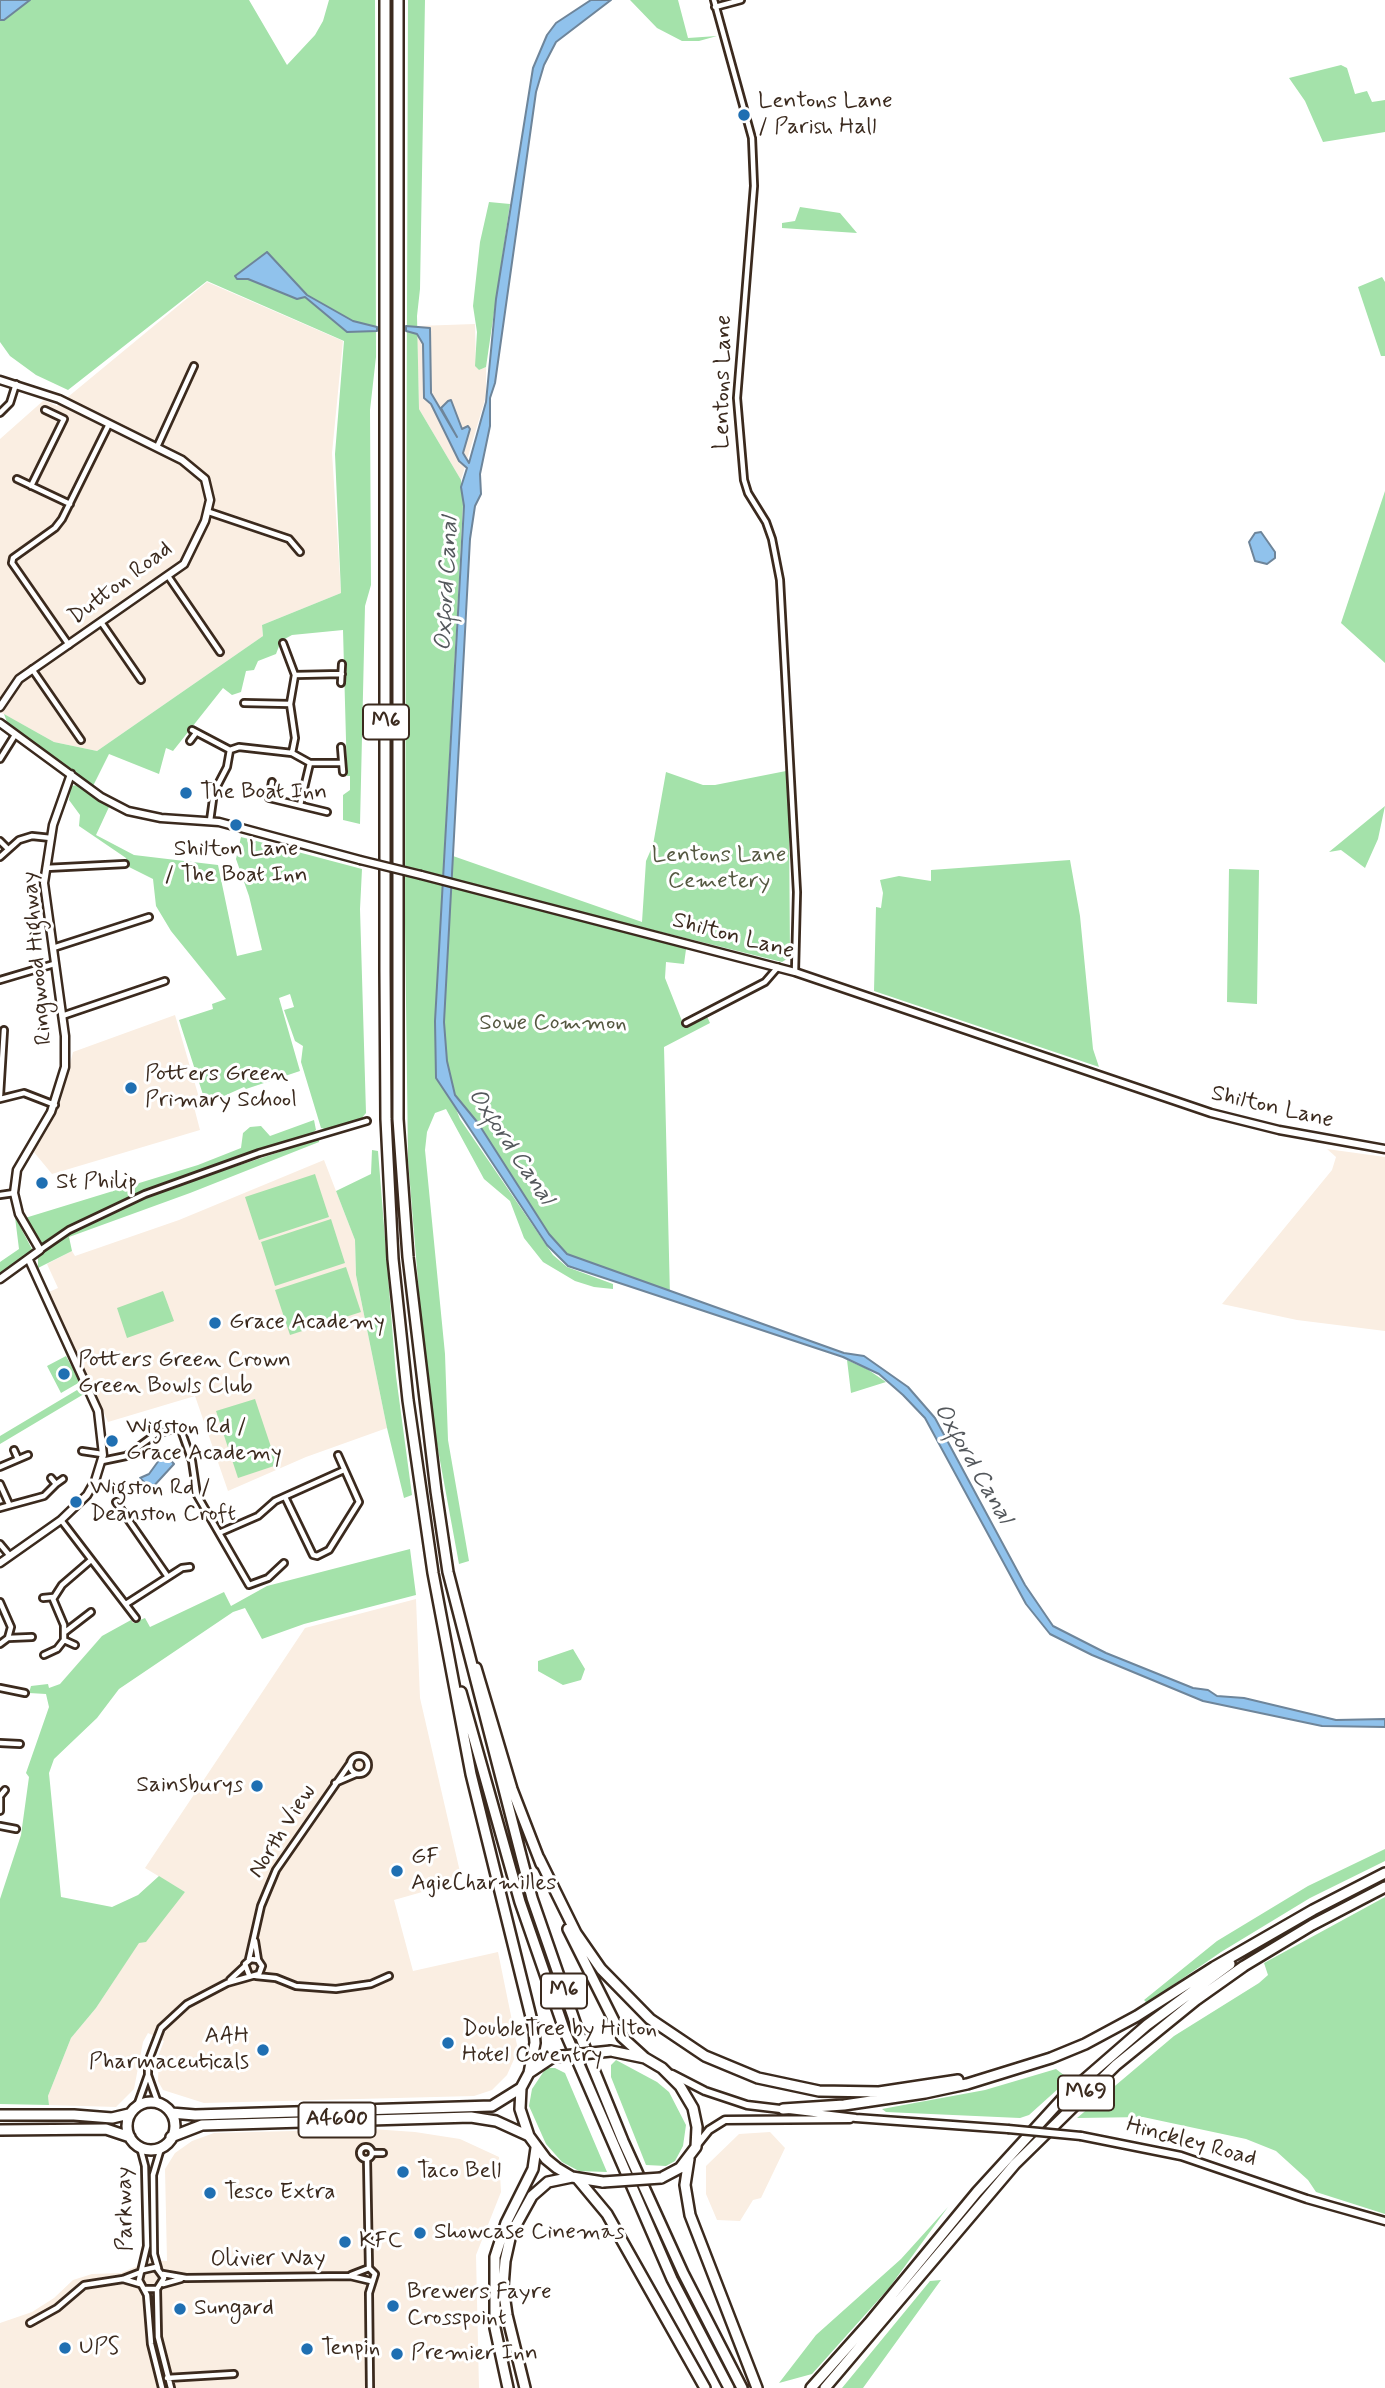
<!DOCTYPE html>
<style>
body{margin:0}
canvas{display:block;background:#fff}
</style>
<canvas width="1385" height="2388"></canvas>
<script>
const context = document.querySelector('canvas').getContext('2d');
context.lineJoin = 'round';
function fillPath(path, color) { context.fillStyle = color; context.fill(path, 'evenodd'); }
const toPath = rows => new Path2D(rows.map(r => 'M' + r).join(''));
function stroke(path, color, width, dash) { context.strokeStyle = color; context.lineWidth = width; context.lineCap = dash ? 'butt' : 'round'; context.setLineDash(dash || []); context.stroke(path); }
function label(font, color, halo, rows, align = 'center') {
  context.font = font + ' Mynerve,sans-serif'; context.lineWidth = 6; context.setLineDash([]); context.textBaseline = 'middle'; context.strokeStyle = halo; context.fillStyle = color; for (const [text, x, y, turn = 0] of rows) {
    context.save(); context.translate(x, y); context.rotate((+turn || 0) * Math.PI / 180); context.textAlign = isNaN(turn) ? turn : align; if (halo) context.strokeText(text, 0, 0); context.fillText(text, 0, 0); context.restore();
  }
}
fillPath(toPath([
 [207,282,343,341,332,453,341,593,262,625,263,636,97,751,54,742,0,712,0,439,44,400,57,406],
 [475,324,476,366,479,370,486,367,486,396,461,480,419,409,417,326],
 [175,1015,200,1101,194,1107,200,1130,52,1174,33,1151,61,1100,73,1052],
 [1327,1149,1385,1157,1385,1331,1297,1320,1222,1304,1332,1170,1336,1157],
 [324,1160,355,1240,356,1275,387,1428,306,1457,228,1491,195,1396,108,1422,49,1292,58,1288,47,1264,72,1251,75,1256,179,1220],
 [416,1599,420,1698,460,1872,454,1883,394,1900,413,1971,498,1952,518,2050,507,2075,492,2090,474,2096,204,2103,163,2090,158,2081,159,2054,164,2041,148,2033,143,2042,134,2089,116,2107,49,2105,48,2096,71,2038,96,2008,139,1942,185,1892,145,1868,305,1628],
 [372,2129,415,2132,460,2139,499,2157,501,2192,476,2255,479,2388,0,2388,0,2323,32,2312,54,2298,73,2280,92,2274,121,2273,151,2260,167,2261,165,2169,175,2153,192,2141,214,2133],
 [770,2132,785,2148,761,2198,753,2200,740,2221,717,2220,706,2194,706,2166,739,2134]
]), '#faeee2');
fillPath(toPath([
 [0,0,249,0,287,65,315,35,323,21,329,0,375,0,376,357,370,410,371,585,365,606,360,824,343,820,343,795,350,790,350,776,347,776,343,630,292,635,281,641,276,654,258,661,254,670,246,671,241,692,232,695,223,688,173,751,166,748,159,774,109,754,93,786,7,722,4,714,54,742,97,751,263,636,262,625,341,593,335,454,344,341,207,281,68,390,36,375,10,356,0,342],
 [408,0,425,0,420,289,417,316,419,409,461,480,463,505,435,1021,436,1078,452,1099,460,1119,553,1255,567,1267,613,1284,613,1289,594,1287,575,1281,543,1262,524,1238,510,1201,484,1179,446,1109,435,1113,427,1132,425,1150,445,1354,448,1440,469,1561,459,1564,427,1390,408,1160,405,922],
 [630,0,678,0,688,38,717,36,699,41,682,41,657,28],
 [1341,65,1347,68,1355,94,1367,91,1372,102,1385,100,1385,132,1323,142,1305,101,1289,78],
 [489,202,510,204,486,367,479,370,475,366,477,332,473,306,480,242],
 [800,207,840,213,857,233,782,228,782,223,795,221],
 [1382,277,1385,282,1385,356,1381,356,1358,287],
 [1385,491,1385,663,1341,623],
 [786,771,789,821,790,957,782,962,641,927,641,930,687,942,684,964,666,962,665,978,682,1021,704,1010,710,1023,664,1047,670,1297,565,1258,458,1106,441,1059,453,856,642,922,646,861,653,845,666,772,703,785,715,785],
 [77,785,109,807,96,835,134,855,218,865,237,956,262,950,249,896,236,859,241,837,362,869,360,909,366,1113,361,1119,328,1130,321,1128,301,1062,303,1046,295,1041,284,1010,294,1007,290,994,279,998,300,1071,246,1089,244,1087,206,1104,179,1020,213,1009,212,1004,226,999,171,931,156,906,153,879,129,867,126,858,79,826,80,815,69,800,71,786],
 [1385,806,1378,839,1365,868,1341,850,1329,852],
 [1070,860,1080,916,1093,1049,1099,1067,874,991,876,907,881,908,883,893,880,880,899,876,931,881,931,870],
 [1229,869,1259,870,1257,1004,1227,1002],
 [314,1120,316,1130,311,1134,118,1202,43,1244,25,1218,198,1165,241,1148,243,1133,250,1127,261,1126,270,1136],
 [319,1139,319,1142,190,1193,69,1237,72,1251,38,1268,38,1257,67,1234,111,1212,155,1193],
 [372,1150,378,1151,396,1376,412,1495,404,1498,387,1428,356,1275,355,1240,336,1191,371,1174],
 [315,1174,329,1217,259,1240,245,1197],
 [15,1217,33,1251,0,1276,0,1262,19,1249],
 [331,1219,345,1263,275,1286,261,1242],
 [346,1267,361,1312,290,1335,275,1290],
 [163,1291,174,1321,127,1338,117,1308],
 [66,1356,80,1382,61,1393,47,1366],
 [847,1360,867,1369,886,1382,851,1393],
 [82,1387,84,1394,0,1444,0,1436],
 [255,1399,277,1465,238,1478,216,1411],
 [410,1549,416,1595,304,1624,262,1639,245,1608,233,1612,119,1689,97,1718,54,1759,49,1773,61,1897,112,1907,138,1895,159,1876,185,1892,146,1942,139,1943,96,2008,71,2038,48,2096,49,2105,0,2104,0,1899,21,1835,29,1777,26,1773,49,1707,46,1694,29,1693,31,1686,48,1684,49,1688,60,1684,102,1636,131,1620,133,1623,145,1618,150,1627,224,1592,231,1606,267,1586],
 [573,1649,585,1669,581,1680,563,1685,538,1671,538,1661],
 [1385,1849,1385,1861,1310,1898,1221,1952,1147,2003,1144,2000,1217,1941,1308,1886],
 [1385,1897,1385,2214,1316,2192,1308,2180,1276,2151,1246,2139,1143,2117,1077,2118,1174,2036,1259,1983,1268,1975,1264,1963],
 [616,2060,657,2082,669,2092,686,2125,683,2146,675,2161,666,2166,646,2165,611,2077,611,2065],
 [546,2068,555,2068,565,2073,607,2172,579,2171,562,2162,546,2144,529,2106,532,2089],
 [1056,2069,1069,2079,1029,2115,1020,2118,886,2112,882,2109,985,2090],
 [948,2207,889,2288,812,2374,779,2383,816,2335,901,2259],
 [941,2280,863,2388,842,2388,930,2281]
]), '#a4e2aa');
const water = toPath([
 [0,0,30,0,4,20,0,20,0,0],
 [591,0,611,0,556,42,544,65,536,92,495,383,490,398,490,426,480,474,481,494,475,506,470,539,444,1022,447,1061,455,1095,478,1123,549,1234,567,1254,844,1353,864,1356,908,1387,935,1418,1025,1585,1053,1626,1106,1653,1193,1688,1208,1690,1217,1696,1244,1698,1336,1720,1385,1719,1385,1727,1322,1726,1203,1701,1092,1655,1050,1634,1026,1604,925,1418,903,1395,879,1374,843,1357,568,1266,547,1245,436,1078,435,1021,464,506,461,487,467,468,459,461,431,404,424,398,423,344,417,334,406,331,406,326,430,328,431,393,457,437,441,408,448,401,451,400,462,429,468,426,470,429,463,453,469,463,486,402,496,299,533,68,547,35,556,23,591,0],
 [267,252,307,295,353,321,377,327,377,331,347,332,305,297,297,299,248,279,237,279,235,276,267,252],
 [1261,532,1275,552,1275,558,1267,564,1255,561,1249,542,1255,533,1261,532],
 [162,1456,167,1456,174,1464,151,1489,140,1478,149,1474,162,1456]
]);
fillPath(water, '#90c2ec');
stroke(water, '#6e859a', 2);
const street = toPath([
 [714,0,752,138,754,186,737,398,744,480,748,493,766,522,772,539,780,580,797,892,795,972],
 [715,7,741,0],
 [0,413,10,403,16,384],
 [157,447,194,366],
 [17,479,70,504],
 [31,486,64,419,45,410],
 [209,512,289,539,300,552],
 [168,576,220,652],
 [101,622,141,680],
 [283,643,295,675,290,704,295,738,292,753],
 [69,645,12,563,13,558,55,528,62,519,109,424],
 [32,669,81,740],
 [295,675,342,674],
 [341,683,342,664],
 [244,703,290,704],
 [192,730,230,750,239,747,292,753,310,763,342,763],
 [190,741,196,733],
 [341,747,343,772],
 [0,759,15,735],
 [272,782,269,798,327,812],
 [300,805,310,763],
 [210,821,214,792,227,767,230,750],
 [0,841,7,848],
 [0,857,19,840,32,836,51,838],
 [46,868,125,864],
 [53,948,149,917],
 [0,980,54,964],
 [62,1016,165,981],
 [686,1023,765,982,778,967],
 [0,1095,4,1030],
 [0,1099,24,1093,55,1105],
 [0,1195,14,1193],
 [40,1250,69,1230,145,1194,259,1153,367,1121],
 [14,1450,18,1459],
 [82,1451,102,1454],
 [102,1461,126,1456,156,1434,180,1427,192,1461,197,1495,249,1585,268,1578,284,1563],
 [0,1467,28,1455],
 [51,1478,56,1484,63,1479],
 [0,1484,9,1504],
 [285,1497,313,1555,317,1556,329,1550,359,1502,338,1455],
 [116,1502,168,1577],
 [0,1508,44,1496,56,1484],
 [61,1520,136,1618],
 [219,1533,258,1516,275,1501,344,1470],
 [0,1544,10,1556],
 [43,1598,53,1597],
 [0,1602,11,1627,8,1638,0,1644],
 [126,1604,182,1568,190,1567],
 [65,1632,91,1612],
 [8,1638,32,1637],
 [75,1645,64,1640,64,1625,53,1599,62,1585,91,1560],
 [44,1655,57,1649,64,1640],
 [0,1688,25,1693],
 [0,1743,20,1744],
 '350 1765a9 9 0 1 1 18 0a9 9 0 1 1-18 0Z',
 [335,1783,356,1774],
 [0,1796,5,1790],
 [0,1798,0,1811],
 [0,1826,16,1829],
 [255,1941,258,1960],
 [249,1959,261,1906,276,1870,351,1762],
 [256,1976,276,1978,296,1986,336,1989,371,1984,389,1976],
 [230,1980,244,1967],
 [158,2103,148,2075,148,2062,161,2028,187,2004,227,1983,259,1974,262,1966,258,1960,251,1959,245,1964,249,1975],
 [137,2106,148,2075],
 [140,2147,145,2166,147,2246,139,2280,147,2295,151,2344,162,2388],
 '360 2153a6 6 0 1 1 12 0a6 6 0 1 1-12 0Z',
 [372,2153,383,2153],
 [367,2159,369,2268],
 [158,2268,154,2254,153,2175,161,2148],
 [143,2270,156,2267,164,2278,157,2289,145,2289],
 [163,2274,186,2278,350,2276,371,2281],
 [351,2275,369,2268,375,2274,369,2293,370,2388],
 [123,2279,140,2284],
 [163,2284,181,2279],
 [157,2289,158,2337,171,2388],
 [30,2323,57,2308,84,2285,123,2279,141,2272],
 [167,2378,234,2374]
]);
const secondary = toPath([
 [0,380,59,399,182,460,205,479,210,500,205,521,184,564,19,679,0,707],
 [0,723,101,797,128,811,161,818,219,822,360,860],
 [421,875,795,972,1211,1113,1279,1130,1385,1149],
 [0,1279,40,1250,19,1214,14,1193,17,1170,51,1112,65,1067,65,1036,44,883,53,825,71,774],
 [0,1563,61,1520,87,1495,95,1481,103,1455,98,1411,29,1260],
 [672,2074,705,2091,747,2105,856,2118,1008,2129],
 [1081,2136,1181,2156,1307,2199,1385,2221],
 [697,2145,709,2130,725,2120,850,2119]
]);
const highway = toPath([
 [385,0,385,971,386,1119,393,1259,408,1400,433,1573,471,1774,534,2029,535,2043,529,2073],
 [398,0,398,1119,408,1257,436,1491,448,1572,532,1898,577,2028,623,2141,683,2273,742,2388],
 [476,1668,512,1789,541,1864],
 [461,1692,520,1902,565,2032,672,2279,729,2388],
 [539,1858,576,1933,601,1969,650,2019,705,2056,758,2078,819,2091,879,2092,958,2080],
 [568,1929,622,2037,645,2058],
 [611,2051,645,2058,662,2068,680,2086,693,2108,697,2127,696,2147,680,2168,661,2178],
 [553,2057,529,2073,521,2088,520,2109,529,2136,546,2159,557,2168,572,2177,603,2182],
 '127 2126a24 24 0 1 1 48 0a24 24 0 1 1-48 0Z',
 [783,2109,844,2105,925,2093,967,2084,1051,2058,1085,2044,1137,2016,1214,1967,1313,1910,1385,1873],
 [171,2113,195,2115,492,2106,521,2088],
 [0,2115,74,2115,112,2118,129,2114],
 [0,2130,106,2129,130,2137],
 [171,2137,202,2125,471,2117,496,2121,529,2136],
 [689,2159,685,2185,690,2215,757,2388],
 [577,2178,607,2214,705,2388],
 [508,2388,495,2328,495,2257,506,2223,533,2169,536,2148],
 [525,2388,507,2315,503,2287,505,2261,511,2234,532,2196,548,2182,572,2177],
 [811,2388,869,2323,977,2192,1062,2099,1147,2025,1230,1964],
 [825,2388,1015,2164,1116,2065,1196,2000,1244,1966,1312,1925,1385,1887]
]);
stroke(street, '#3b2a1e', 10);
stroke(secondary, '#3b2a1e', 11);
stroke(highway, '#3b2a1e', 14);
stroke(street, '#fff', 4.5);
stroke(secondary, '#fff', 6);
stroke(highway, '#fff', 9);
const secondaryBridge = toPath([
 [360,860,421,875],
 [1008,2129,1081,2136]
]);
const highwayBridge = toPath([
 [553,2057,611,2051],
 [603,2182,661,2178]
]);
stroke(secondaryBridge, '#3b2a1e', 11, []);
stroke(highwayBridge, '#3b2a1e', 14, []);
stroke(secondaryBridge, '#fff', 6);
stroke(highwayBridge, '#fff', 9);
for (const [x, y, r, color] of [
 [744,115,7,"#1f6fb2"],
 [186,793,7,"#1f6fb2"],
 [236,825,7,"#1f6fb2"],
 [131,1088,7,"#1f6fb2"],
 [42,1183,7,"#1f6fb2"],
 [215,1323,7,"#1f6fb2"],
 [64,1374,7,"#1f6fb2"],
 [112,1441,7,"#1f6fb2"],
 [76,1502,7,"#1f6fb2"],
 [257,1786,7,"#1f6fb2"],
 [397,1871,7,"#1f6fb2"],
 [448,2043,7,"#1f6fb2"],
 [263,2050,7,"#1f6fb2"],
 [403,2172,7,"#1f6fb2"],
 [210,2193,7,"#1f6fb2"],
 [420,2233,7,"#1f6fb2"],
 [345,2242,7,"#1f6fb2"],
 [393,2306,7,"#1f6fb2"],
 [180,2309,7,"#1f6fb2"],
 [65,2348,7,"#1f6fb2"],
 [307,2349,7,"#1f6fb2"],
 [397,2354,7,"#1f6fb2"]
]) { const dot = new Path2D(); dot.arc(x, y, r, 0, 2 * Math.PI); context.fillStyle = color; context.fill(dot); stroke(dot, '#fff', 2.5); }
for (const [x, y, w] of [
 [386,722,46],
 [564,1991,46],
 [1086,2093,56],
 [337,2120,77]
]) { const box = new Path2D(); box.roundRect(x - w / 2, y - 17.5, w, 35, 5); context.fillStyle = '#fff'; context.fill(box); stroke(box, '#3b2a1e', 2); }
label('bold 21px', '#3b2a1e', null, [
 ["M6",386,722],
 ["M6",564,1991],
 ["M69",1086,2093],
 ["A4600",337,2120]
]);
label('23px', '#3b2a1e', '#fff', [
 ["Lentons Lane",758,102],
 ["/ Parish Hall",758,128],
 ["The Boat Inn",200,793],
 ["Shilton Lane",236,850,"center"],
 ["/ The Boat Inn",236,876,"center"],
 ["Potters Green",145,1075],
 ["Primary School",145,1101],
 ["St Philip",56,1183],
 ["Grace Academy",229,1323],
 ["Potters Green Crown",78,1361],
 ["Green Bowls Club",78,1387],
 ["Wigston Rd /",126,1428],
 ["Grace Academy",126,1454],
 ["Wigston Rd /",90,1489],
 ["Deanston Croft",90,1515],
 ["Sainsburys",243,1786,"right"],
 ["GF",411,1858],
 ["AgieCharmilles",411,1884],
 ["DoubleTree by Hilton",462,2030],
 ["Hotel Coventry",462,2056],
 ["AAH",249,2037,"right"],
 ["Pharmaceuticals",249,2063,"right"],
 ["Taco Bell",417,2172],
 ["Tesco Extra",224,2193],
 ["Showcase Cinemas",434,2233],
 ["KFC",359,2242],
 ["Brewers Fayre",407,2293],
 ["Crosspoint",407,2319],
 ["Sungard",194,2309],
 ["UPS",79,2348],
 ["Tenpin",321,2349],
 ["Premier Inn",411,2354]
], 'left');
label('23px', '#3b2a1e', '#fff', [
 ["Lentons Lane",724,382,-89],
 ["Dutton Road",121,584,-37],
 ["Shilton Lane",733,937,15],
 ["Ringwood Highway",38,958,-95],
 ["Shilton Lane",1272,1108,13],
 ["North View",283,1832,-58],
 ["Hinckley Road",1191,2143,15],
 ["Parkway",126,2209,-91],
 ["Olivier Way",268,2260,-1]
]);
label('23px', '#555841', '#fff', [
 ["Lentons Lane",719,856],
 ["Cemetery",719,882],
 ["Sowe Common",553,1024]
]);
label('italic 24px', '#54585c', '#fff', [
 ["Oxford Canal",448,584,-87],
 ["Oxford Canal",510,1147,56],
 ["Oxford Canal",972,1464,60]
]);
</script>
